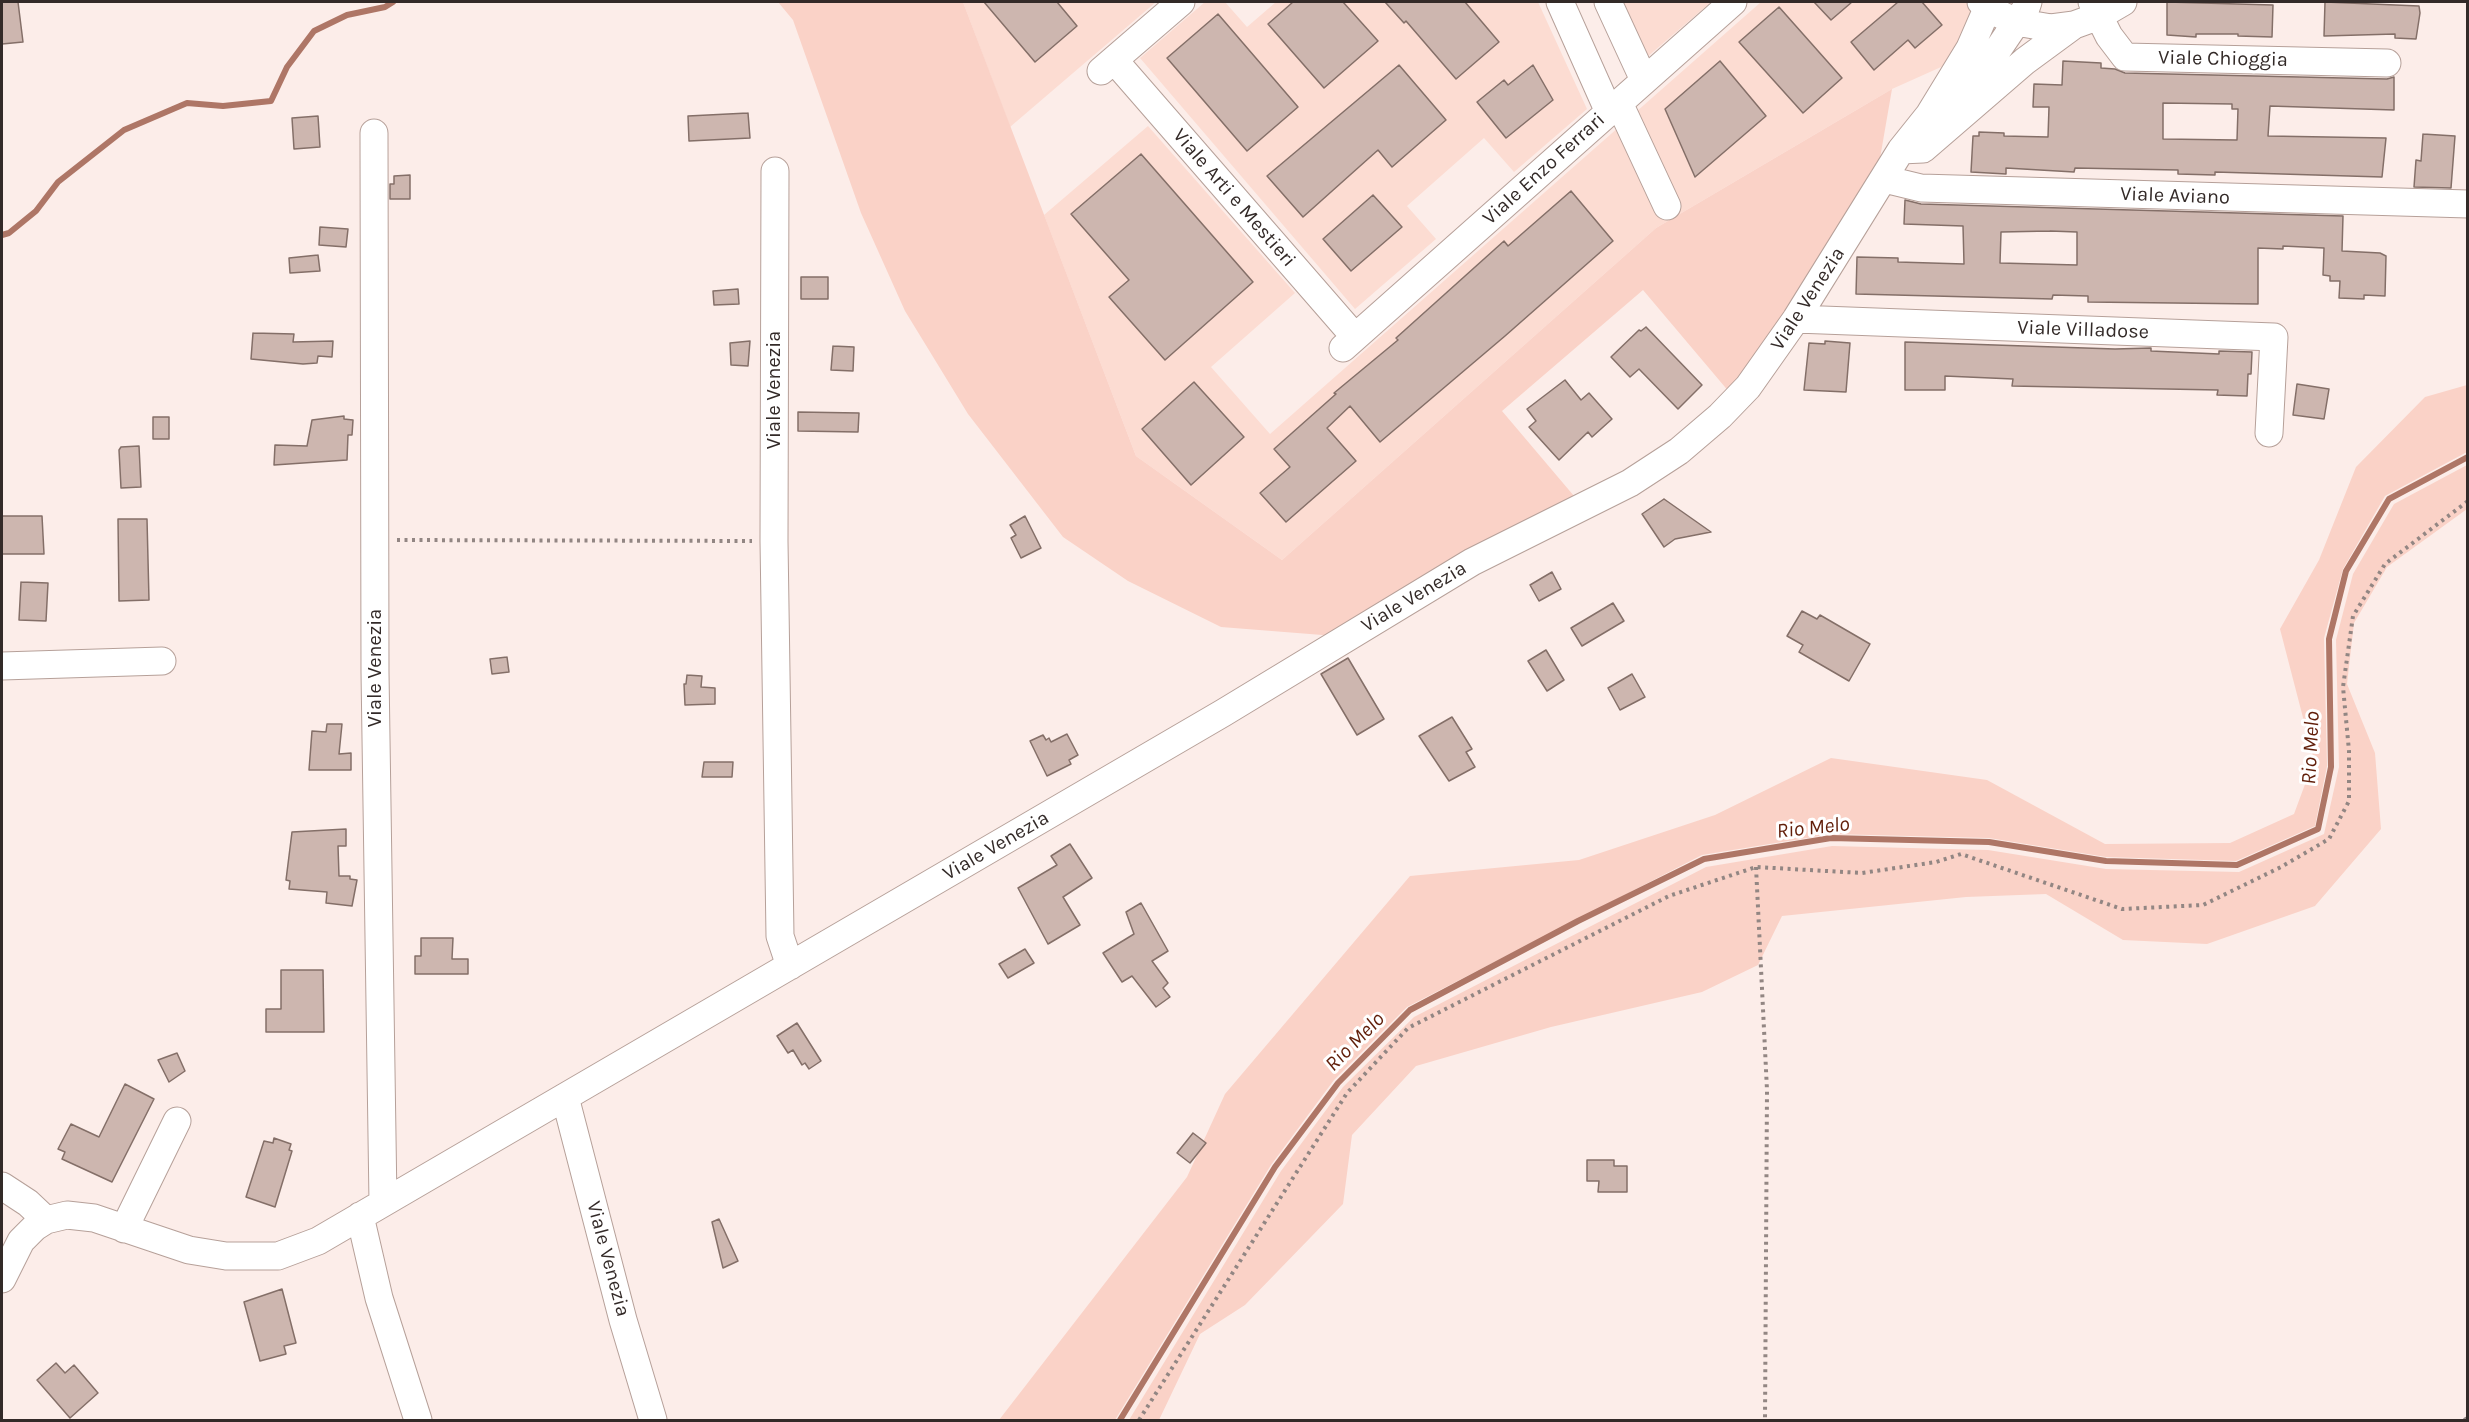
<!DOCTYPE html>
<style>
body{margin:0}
#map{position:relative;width:2469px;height:1422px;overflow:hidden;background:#fcede9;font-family:Karla,sans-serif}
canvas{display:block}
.frame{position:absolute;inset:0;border:3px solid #332a28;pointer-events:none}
</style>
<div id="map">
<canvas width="2469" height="1422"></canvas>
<div class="frame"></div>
</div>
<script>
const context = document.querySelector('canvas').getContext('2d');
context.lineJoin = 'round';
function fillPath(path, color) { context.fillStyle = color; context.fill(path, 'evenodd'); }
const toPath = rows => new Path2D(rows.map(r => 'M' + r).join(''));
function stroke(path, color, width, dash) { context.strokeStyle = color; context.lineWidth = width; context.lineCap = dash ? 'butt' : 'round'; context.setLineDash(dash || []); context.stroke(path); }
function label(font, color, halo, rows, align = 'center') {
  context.font = font + ' Karla,sans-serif'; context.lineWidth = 6; context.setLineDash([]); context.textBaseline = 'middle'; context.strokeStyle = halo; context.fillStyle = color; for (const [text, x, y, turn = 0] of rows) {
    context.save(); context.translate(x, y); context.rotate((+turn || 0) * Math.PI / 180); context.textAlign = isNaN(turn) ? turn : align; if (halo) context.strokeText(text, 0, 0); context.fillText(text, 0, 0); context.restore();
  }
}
fillPath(toPath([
 [963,2,1156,2,1010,127],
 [1205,2,1225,2,1247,27,1276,2,1538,2,1587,109,1514,172,1484,138,1407,206,1436,239,1355,309,1140,58],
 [1620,2,1711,2,1646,58],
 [1761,2,1966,2,1971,8,1971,30,1950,63,1892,89,1656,228,1282,560,1136,456,1044,215,1148,126,1295,293,1211,367,1270,434]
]), '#fcdcd2');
fillPath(toPath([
 [778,2,963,2,1136,456,1282,560,1656,228,1892,89,1879,164,1806,291,1730,393,1643,290,1502,411,1574,496,1335,636,1221,627,1128,581,1063,537,968,414,905,311,861,213,793,20],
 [2467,385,2467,452,2385,496,2343,569,2324,638,2327,766,2315,826,2236,861,2106,857,1989,838,1831,834,1702,855,1407,1007,1334,1080,1271,1165,1115,1420,999,1420,1187,1177,1225,1094,1410,876,1579,860,1715,815,1831,758,1987,780,2105,844,2230,843,2294,814,2314,760,2280,629,2319,560,2356,467,2425,397],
 [2467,465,2467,509,2387,567,2354,623,2347,684,2375,753,2381,829,2315,906,2207,944,2123,940,2046,894,1966,897,1782,916,1758,965,1702,992,1551,1027,1416,1066,1352,1135,1343,1204,1245,1305,1200,1334,1159,1420,1129,1420,1281,1171,1343,1087,1414,1017,1706,867,1832,846,1988,850,2106,869,2239,872,2324,834,2339,767,2336,640,2353,574,2394,504]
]), '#fad2c7');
stroke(toPath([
 [2,235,9,233,36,211,58,182,124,130,187,103,223,106,271,101,287,67,314,31,347,15,385,7,393,2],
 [1120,1420,1275,1167,1338,1083,1410,1010,1578,921,1704,859,1831,838,1989,842,2106,861,2237,865,2318,829,2331,767,2329,639,2346,571,2389,499,2468,457]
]), '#ae7666', 6);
const building = toPath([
 [2,2,18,2,23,42,2,44,2,2],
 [984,2,1057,2,1077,26,1035,62,984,2],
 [1293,2,1343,2,1378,41,1324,88,1268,24,1293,2],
 [1385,2,1465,2,1499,42,1456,79,1406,21,1404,23,1385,2],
 [1814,2,1852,2,1831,20,1814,2],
 [1898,2,1922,2,1942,25,1915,48,1908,40,1874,70,1851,42,1898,2],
 [2167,2,2273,5,2272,37,2238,36,2238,34,2196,34,2196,37,2167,35,2167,2],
 [2325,2,2419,6,2420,13,2416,39,2395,38,2395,34,2324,36,2325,2],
 [1779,7,1842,78,1803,113,1739,42,1779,7],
 [1218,14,1298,107,1247,151,1167,58,1218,14],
 [1720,61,1766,116,1695,177,1665,109,1720,61],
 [2063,61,2101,63,2101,68,2115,69,2125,73,2387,79,2394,77,2394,110,2270,106,2268,136,2386,138,2382,177,2215,172,2215,175,2178,174,2178,170,2075,168,2074,172,2006,168,2006,174,1971,172,1973,136,1979,136,1979,132,2004,133,2004,136,2048,137,2049,107,2033,107,2034,84,2062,85,2063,61],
 [2163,103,2232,104,2232,109,2238,109,2237,140,2163,139,2163,103],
 [1399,65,1446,120,1392,167,1378,150,1303,217,1267,176,1399,65],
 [1533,65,1553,100,1506,138,1477,102,1504,80,1508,85,1533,65],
 [748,113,750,138,689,141,688,116,748,113],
 [318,116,320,147,294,149,292,118,318,116],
 [2423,134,2455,136,2451,188,2414,187,2416,160,2421,161,2423,134],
 [1141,154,1253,282,1165,360,1109,297,1129,280,1071,214,1141,154],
 [410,175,410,199,390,199,390,184,394,184,394,176,410,175],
 [1571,191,1613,241,1505,336,1380,442,1350,406,1327,428,1356,461,1286,522,1260,493,1290,467,1274,449,1336,394,1334,393,1398,340,1396,338,1504,241,1508,246,1571,191],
 [1373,195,1402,227,1351,271,1323,239,1373,195],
 [1905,200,1921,204,2343,216,2342,251,2380,253,2386,256,2385,296,2364,295,2364,299,2339,298,2340,281,2330,281,2330,276,2323,275,2324,248,2283,246,2283,249,2258,248,2258,304,2088,302,2088,296,2053,295,2052,299,1856,294,1857,257,1898,258,1898,262,1964,264,1963,226,1904,224,1905,200],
 [2050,231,2077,232,2077,265,2000,263,2001,232,2050,231],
 [320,227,348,229,346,247,319,245,320,227],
 [318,255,320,271,290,273,289,258,318,255],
 [801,277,828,277,828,299,801,299,801,277],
 [738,289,739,304,714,305,713,291,738,289],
 [1646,327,1702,385,1678,409,1639,369,1630,377,1611,357,1639,330,1641,331,1646,327],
 [253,333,294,334,293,342,333,341,332,357,318,356,317,363,303,364,251,359,253,333],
 [750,341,748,366,731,365,730,343,750,341],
 [1825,341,1850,343,1846,392,1804,390,1809,343,1825,344,1825,341],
 [1905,342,2115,349,2151,348,2151,351,2219,354,2219,351,2252,352,2251,374,2248,374,2247,396,2217,395,2218,390,2012,386,2013,379,1945,376,1945,390,1905,390,1905,342],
 [833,346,854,347,853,371,831,370,833,346],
 [1565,380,1581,400,1589,393,1612,419,1592,437,1588,432,1559,460,1529,427,1536,421,1527,409,1565,380],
 [1194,382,1244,437,1191,485,1142,429,1194,382],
 [2297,384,2329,389,2324,419,2293,415,2297,384],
 [798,412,859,413,858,432,798,431,798,412],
 [344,416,344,419,353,420,352,435,348,435,347,460,274,465,275,445,307,446,312,420,344,416],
 [153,417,169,417,169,439,153,439,153,417],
 [139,446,141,487,121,488,119,450,121,447,139,446],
 [1664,499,1711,532,1675,539,1664,547,1642,514,1664,499],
 [2,516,42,516,44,554,2,554,2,516],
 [1025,516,1041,548,1021,558,1011,538,1016,535,1010,525,1025,516],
 [118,519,147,519,149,600,119,601,118,519],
 [1552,572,1561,589,1539,601,1530,585,1552,572],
 [21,582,48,583,46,621,19,620,21,582],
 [1613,603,1624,621,1582,646,1571,628,1613,603],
 [1802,611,1817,619,1820,615,1870,644,1849,681,1799,652,1803,645,1787,636,1802,611],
 [1546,650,1564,680,1547,691,1528,661,1546,650],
 [507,657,509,672,492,674,490,659,507,657],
 [1348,658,1384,719,1357,735,1321,674,1348,658],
 [1632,674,1645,697,1620,710,1608,688,1632,674],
 [687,675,702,676,701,687,715,688,715,704,685,705,684,684,686,684,687,675],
 [1452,717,1472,749,1466,752,1475,767,1449,781,1419,736,1452,717],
 [327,724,342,724,339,754,351,753,351,770,309,770,312,731,326,732,327,724],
 [1067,734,1078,755,1069,760,1071,764,1047,776,1030,741,1043,735,1046,740,1049,738,1051,742,1067,734],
 [704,762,733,762,732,777,702,777,704,762],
 [346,829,346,846,338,846,339,876,350,876,350,879,357,880,352,906,326,903,327,892,289,889,290,881,286,880,292,832,346,829],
 [1070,844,1092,878,1063,897,1080,925,1048,944,1018,888,1057,865,1051,856,1070,844],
 [1141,903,1168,951,1152,961,1168,983,1163,988,1170,997,1156,1007,1132,976,1122,982,1103,953,1134,934,1126,912,1141,903],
 [421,938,453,938,452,959,468,959,468,974,415,974,415,956,421,956,421,938],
 [1025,949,1034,963,1008,978,999,964,1025,949],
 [281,970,323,970,324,1032,266,1032,266,1009,281,1009,281,970],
 [797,1023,821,1061,809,1069,805,1063,802,1065,793,1050,788,1053,777,1036,797,1023],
 [177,1053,185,1071,169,1082,158,1060,177,1053],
 [125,1084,154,1099,112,1182,62,1159,65,1152,58,1149,71,1124,99,1137,125,1084],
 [1193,1133,1206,1143,1190,1163,1177,1153,1193,1133],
 [274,1138,291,1144,289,1150,292,1151,275,1207,246,1197,264,1141,273,1143,274,1138],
 [1587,1160,1614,1160,1614,1166,1627,1166,1627,1192,1598,1192,1599,1181,1587,1181,1587,1160],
 [719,1219,738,1261,723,1268,712,1222,719,1219],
 [282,1289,296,1343,284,1346,286,1354,260,1361,244,1302,282,1289],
 [56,1363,65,1373,74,1365,98,1393,70,1418,37,1380,56,1363]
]);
fillPath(building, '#cdb6af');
stroke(building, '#846f68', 1.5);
const minor = toPath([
 [1560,2,1609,112],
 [1608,2,1644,80],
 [1981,2,1987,8,2016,22,2051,28,2074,25,2099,16,2123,2],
 [2092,2,2109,36,2125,57,2387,63],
 [1114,60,1355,337],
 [1101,71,1181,2],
 [1946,101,1986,67,2026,8,2028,2],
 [1619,103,1667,206],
 [374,133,375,672,383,1202],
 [1901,150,1923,149,2025,61,2074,25],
 [775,171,774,541,780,936,790,966],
 [1884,179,1921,188,2468,204],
 [1796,319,2274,337,2269,433],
 [1343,348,1733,2],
 [2,666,162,661],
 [565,1097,623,1320,653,1420],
 [2,1186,28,1203,46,1220],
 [360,1216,379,1298,418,1420],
 [124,1229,177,1121],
 [2,1279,21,1241,35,1227,46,1220,67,1215,94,1218,189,1250,226,1256,278,1256,318,1241,1223,713,1472,562,1630,483,1679,451,1720,416,1748,387,1796,319,1901,150,1929,115,1970,48,1990,2]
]);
stroke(minor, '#b6a099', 29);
stroke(toPath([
 [397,540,752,541],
 [1756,867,1767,1090,1765,1420],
 [1139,1420,1347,1093,1408,1028,1669,896,1756,867,1862,873,1936,862,1961,854,2122,909,2203,905,2281,867,2329,839,2349,801,2349,751,2343,687,2353,616,2385,564,2468,501],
 [2464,1420,2468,1418]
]), '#928683', 4, [3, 4.5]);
stroke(minor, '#fff', 27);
label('20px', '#332a28', '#fff', [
 ["Viale Chioggia",2223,59,1],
 ["Viale Enzo Ferrari",1544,169,-42],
 ["Viale Aviano",2175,196,2],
 ["Viale Arti e Mestieri",1234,198,49],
 ["Viale Venezia",1808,299,-57],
 ["Viale Villadose",2083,330,2],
 ["Viale Venezia",774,390,-90],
 ["Viale Venezia",1414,597,-31],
 ["Viale Venezia",375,668,-90],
 ["Viale Venezia",996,846,-30],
 ["Viale Venezia",608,1259,75]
]);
label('italic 21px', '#611e09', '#fff', [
 ["Rio Melo",2311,748,-87],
 ["Rio Melo",1813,828,-6],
 ["Rio Melo",1355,1042,-45]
]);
</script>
